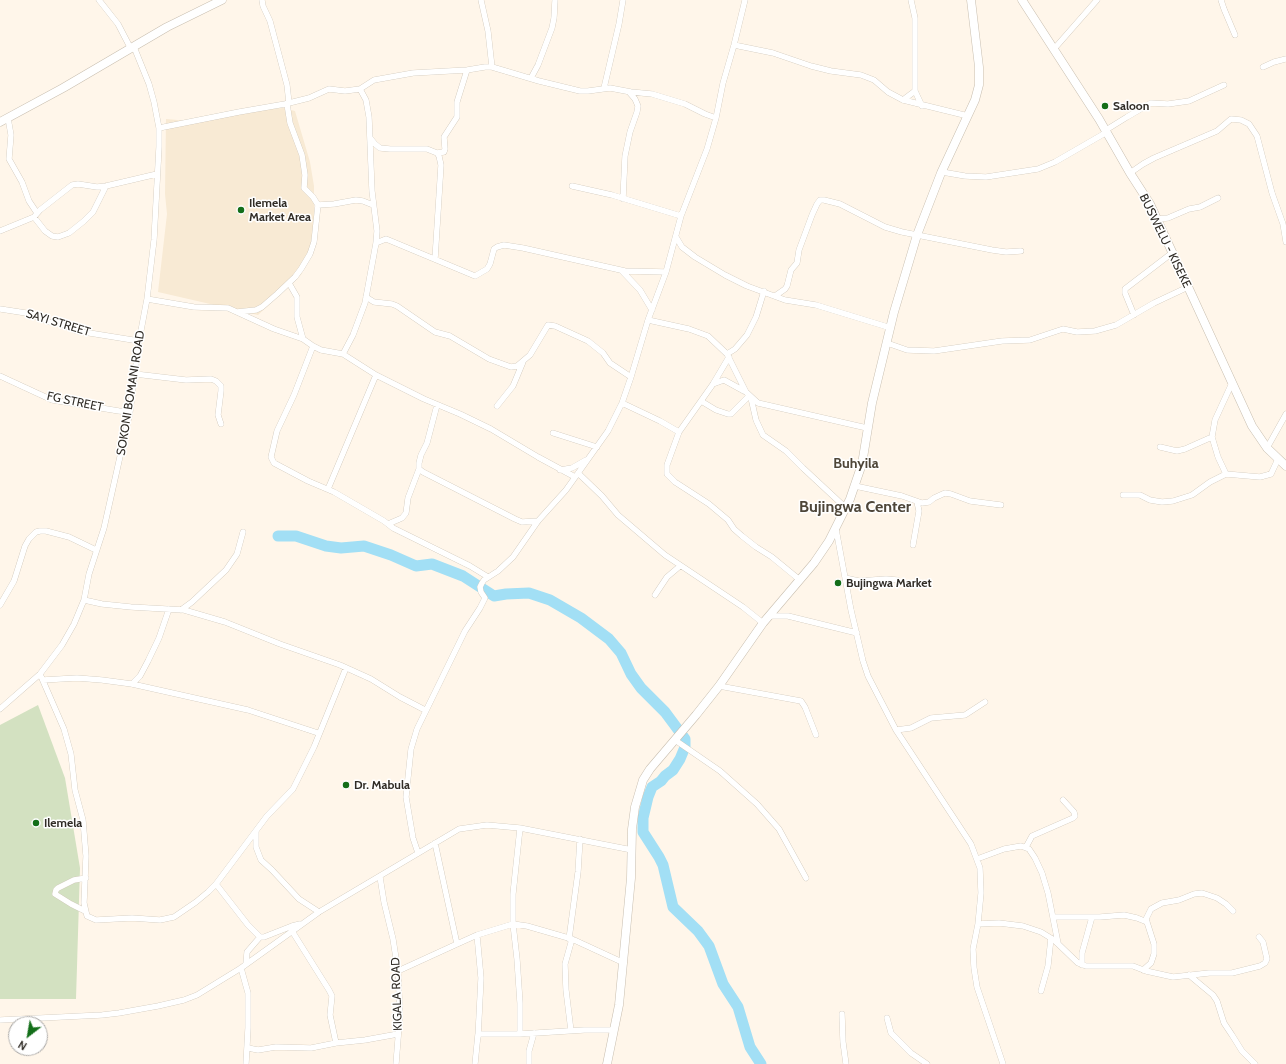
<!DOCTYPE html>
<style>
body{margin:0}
#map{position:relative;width:1286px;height:1064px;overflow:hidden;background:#fff6ea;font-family:Cabin,sans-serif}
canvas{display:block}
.north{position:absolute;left:8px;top:1016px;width:40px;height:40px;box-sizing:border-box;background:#fff;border:1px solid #adaba9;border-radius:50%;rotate:211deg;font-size:11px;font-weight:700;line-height:16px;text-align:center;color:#312d27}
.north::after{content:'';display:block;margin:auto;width:14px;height:18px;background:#136e19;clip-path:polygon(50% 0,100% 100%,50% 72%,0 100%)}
</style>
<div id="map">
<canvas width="1286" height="1064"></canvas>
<div class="north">N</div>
</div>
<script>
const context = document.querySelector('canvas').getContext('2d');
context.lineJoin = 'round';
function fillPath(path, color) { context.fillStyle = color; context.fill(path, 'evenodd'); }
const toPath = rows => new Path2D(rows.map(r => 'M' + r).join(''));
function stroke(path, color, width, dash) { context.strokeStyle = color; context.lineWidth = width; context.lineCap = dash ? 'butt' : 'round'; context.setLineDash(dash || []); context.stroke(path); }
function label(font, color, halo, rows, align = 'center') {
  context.font = font + ' Cabin,sans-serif'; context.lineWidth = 3; context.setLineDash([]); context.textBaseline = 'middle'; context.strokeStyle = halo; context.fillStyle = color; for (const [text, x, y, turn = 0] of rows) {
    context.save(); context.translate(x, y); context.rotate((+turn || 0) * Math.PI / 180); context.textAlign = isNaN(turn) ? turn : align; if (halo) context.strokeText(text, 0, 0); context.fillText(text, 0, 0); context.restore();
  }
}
fillPath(toPath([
 [283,108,295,111,310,162,314,186,314,223,309,257,301,275,258,315,158,292,167,214,165,194,166,119,189,121,203,120,229,111]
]), '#f8ead4');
fillPath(toPath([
 [38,705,65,778,80,868,76,999,0,999,0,725]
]), '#d3e1c1');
stroke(toPath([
 [278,536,296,536,326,546,341,548,364,546,391,555,416,566,432,564,463,576,494,596,506,594,529,593,550,600,581,618,609,639,621,653,631,674,641,688,665,712,685,739,685,747,680,759,673,770,665,776,661,781,652,787,648,797,643,818,643,832,659,857,663,865,673,907,698,931,709,946,723,984,738,1007,750,1047,761,1064]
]), '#a2dff5', 11);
const street = toPath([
 [99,0,118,24,131,49],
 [262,0,263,6,270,21,287,85,289,103],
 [481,0,488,31,492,67],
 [911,0,915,18,915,91,922,106],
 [1221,0,1224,9,1235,35],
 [734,45,773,53,811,66,831,71,861,75,874,80,888,92,903,100,968,116],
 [1054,49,1097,0],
 [1263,67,1274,62,1286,59],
 [531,78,538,65,552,28,554,18,555,0],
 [604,88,619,24,623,0],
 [903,100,915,91],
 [8,118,11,135,9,159,22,182,29,201,37,213],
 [159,128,239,112,285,104,309,98,329,89,345,91,360,89,374,80,413,73,467,70,485,67,492,67,539,81,580,91,588,91,610,88,631,92,652,94,685,104,705,114,716,118],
 [1106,130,1127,117,1151,103,1168,104,1189,101,1224,85],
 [371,139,375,144,380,148,390,149,427,149,437,153,439,156,441,165,435,259],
 [437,153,444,152,445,149,444,137,457,117,457,102,467,70],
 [942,172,965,176,986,177,1038,169,1055,162,1107,132],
 [1130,173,1143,164,1154,158,1217,131,1231,119,1241,120,1249,124,1257,136,1272,193,1283,224,1286,242],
 [572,186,612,195,681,216],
 [623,199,625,156,630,132,637,112,638,106,635,99,629,92],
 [318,205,334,204,356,200,363,201,373,205],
 [34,217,45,231,52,236,58,237,69,233,84,221,93,212,106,186],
 [1157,219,1168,218,1189,209,1200,207,1218,198],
 [0,231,34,217,40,210,72,185,78,184,97,187,106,186,157,174],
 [676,237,682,247,695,257,725,275,747,286,785,300,816,305,891,328],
 [376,243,386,239,391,241,475,276,487,269,490,264,494,249,497,247,504,245,523,248,625,271,666,272],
 [622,271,640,290,652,310],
 [289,283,297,297,297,317,303,339],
 [775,296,785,289,787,286,791,270,797,263,799,250,812,215,817,204,820,200,824,200,840,204,885,227,902,232,992,250,1006,252,1021,251],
 [366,297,374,302,392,304,397,306,435,332,450,336,489,359,511,367,517,366,530,355,548,325,555,326,588,341,603,353,610,363,631,377],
 [147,299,194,307,228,308,274,329,303,339,313,346,321,350,343,354,376,375,424,399,460,414,491,429,538,457,575,477],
 [0,309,26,313,49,322,60,323,77,331,139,341],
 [237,312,256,310,262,307,277,294,295,277,301,269,310,254,314,242,318,205,313,197,304,188,305,175,302,155,290,123,287,104],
 [1134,315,1125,293,1125,289,1172,253],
 [648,320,689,329,708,336,727,354,746,392,758,403,867,428],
 [887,343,907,350,934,351,1002,341,1030,340,1063,329,1077,332,1095,331,1116,325,1154,303,1188,287],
 [313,346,294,395,277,431,271,457,274,463,308,481,334,492,384,521,393,528,470,566,488,577],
 [343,354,353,335,365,303,376,243,377,231,372,191,369,117,366,100,360,89],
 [727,354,735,349,747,335,756,317,764,291],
 [729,357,713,384,679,432,667,465,667,474,675,482,709,504,728,520,734,529,742,536,756,547,772,557,800,580],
 [135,374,186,380,211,379,216,381,221,386,221,391,218,415,221,424],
 [0,376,52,400,119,411,130,412],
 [713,384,724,380,744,391],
 [751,398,756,420,763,435,786,451,803,468,846,508],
 [701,401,716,410,728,414,731,414,749,396],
 [622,403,660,421,679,432],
 [437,405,427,443,421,455,419,463,419,469,423,472,515,519,522,522,538,521],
 [497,406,513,386,523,362],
 [553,433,597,447],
 [1160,447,1177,451,1185,449,1212,437],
 [1267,448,1286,414],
 [560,470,572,468,586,460],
 [578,473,602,496,618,515,665,555,743,607,763,623],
 [1226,474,1218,457,1212,437,1215,420,1232,383],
 [855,486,902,496,922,503,929,502,934,498,945,493,951,494,970,501,1001,505],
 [328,489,376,375],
 [1123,495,1140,495,1150,500,1162,502,1173,501,1192,495,1210,482,1226,474,1260,477,1271,474,1278,459],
 [388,524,402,518,406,513,408,498,419,469],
 [836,529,851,610,863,661,868,676,896,730,971,844,980,868,981,893,978,924,973,949,974,968,977,987,1003,1064],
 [913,545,919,511,917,502],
 [845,578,859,581,886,579,897,580],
 [655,595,667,577,680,566],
 [84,600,102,604,131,607,184,610,225,622,280,644,340,665,371,679,400,697,425,710],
 [0,605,14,581,25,546,29,539,36,532,40,531,46,531,69,537,96,550],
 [181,610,192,602,226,570,237,554,243,532],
 [769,616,788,616,857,633],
 [40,674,64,729,71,754,75,790,83,820,86,856,84,903,87,916,96,920,132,918,160,920,174,917,196,902,208,892,216,884,267,816,293,789,314,747,346,668],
 [43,680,77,678,102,680,132,684,248,710,318,733],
 [132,684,140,676,148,661,159,638,169,609],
 [719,686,801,701,805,707,816,735],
 [0,709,40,674,62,645,74,624,84,600,89,574,104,528,130,412,139,341,147,299,154,240,159,147,159,128,154,102,149,84,134,47],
 [896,730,911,728,931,718,965,715,985,702],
 [675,740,720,771,757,804,779,829,806,878],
 [256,831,256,847,261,860,272,870,299,899,319,912],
 [435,843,457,944],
 [1026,847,1032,836,1073,818,1075,816,1074,812,1063,800],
 [418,853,413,838,406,797,411,749,417,729,465,631,480,608,485,598,481,592,480,587,482,583,484,580,498,571,513,557,538,521,566,490,608,431,622,403,631,377,648,320,666,272,681,216,707,149,716,118,723,83,734,45,745,0],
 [977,859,1004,849,1021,846,1029,849,1035,858,1042,873,1048,893,1058,943],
 [380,877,384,902,393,939,398,971,400,1014,396,1064],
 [216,884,248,925,260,937,264,937,292,926,300,924],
 [85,911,71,904,55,894,56,890,58,888,74,880,86,878],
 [1053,917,1100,917,1124,915,1137,918,1147,922],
 [978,924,999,923,1023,926,1041,932,1054,940,1078,963,1086,966,1133,966,1146,971,1173,977,1209,973,1232,973,1260,966,1265,963,1267,959,1263,942,1259,937],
 [292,931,329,990,332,996,330,1015,336,1043],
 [477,935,481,978,478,1037],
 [569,939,578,872,580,839],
 [246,964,247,952,260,937],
 [1082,965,1082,953,1092,917],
 [241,968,248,993,248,1028,246,1064],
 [1143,970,1151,963,1154,954,1154,944,1146,919,1151,909,1162,903,1179,900,1194,894,1202,893,1217,898,1226,904,1233,911],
 [398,971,457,944,477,935,513,924,527,926,572,939,624,963],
 [1189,975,1213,995,1217,1001,1224,1023,1232,1035,1242,1051,1255,1064],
 [1041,991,1048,966,1051,938],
 [842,1014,843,1042,846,1064],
 [887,1018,891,1033,911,1053,927,1064],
 [0,1020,102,1015,119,1013,158,1006,184,1000,197,995,241,968,319,912,459,829,487,825,520,828,632,850],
 [571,1031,566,990,565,964,572,939],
 [520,1034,520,1003,517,959,513,924,513,894,520,828],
 [248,1048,258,1050,276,1047,311,1048,336,1043,365,1040,398,1034],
 [475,1064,478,1034,520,1034,584,1030,614,1030],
 [529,1064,529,1051,534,1033]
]);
const secondary = toPath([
 [1022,0,1099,119,1130,173,1150,204,1252,426,1267,448,1286,466],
 [0,122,63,88,167,27,222,0],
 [607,1064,619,1005,631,878,632,829,635,807,643,780,650,769,696,715,719,686,763,623,814,563,829,541,850,499,862,464,872,403,894,312,917,235,941,173,975,100,979,85,979,67,971,0]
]);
stroke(street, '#c8beaf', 6);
stroke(secondary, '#c8beaf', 9);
stroke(street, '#fff', 5.5);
stroke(secondary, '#fff', 8);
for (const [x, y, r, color] of [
 [1105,106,4,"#136e19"],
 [241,210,4,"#136e19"],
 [838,583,4,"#136e19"],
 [346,785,4,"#136e19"],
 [36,823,4,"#136e19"]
]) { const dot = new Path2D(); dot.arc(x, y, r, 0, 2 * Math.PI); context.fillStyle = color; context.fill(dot); stroke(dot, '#fff', 1.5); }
label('bold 12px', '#312d27', '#fff', [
 ["Saloon",1113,106],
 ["Ilemela",249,203],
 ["Market Area",249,217],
 ["Bujingwa Market",846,583],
 ["Dr. Mabula",354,785],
 ["Ilemela",44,823]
], 'left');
label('12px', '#312d27', '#fff', [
 ["BUSWELU - KISEKE",1165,241,64],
 ["SAYI STREET",58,323,17],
 ["SOKONI BOMANI ROAD",131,393,-81],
 ["FG STREET",75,402,12],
 ["KIGALA ROAD",397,994,-92]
]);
label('bold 14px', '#4e4639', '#fff', [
 ["Buhyila",856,464]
]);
label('bold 16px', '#4e4639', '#fff', [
 ["Bujingwa Center",855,507]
]);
</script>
